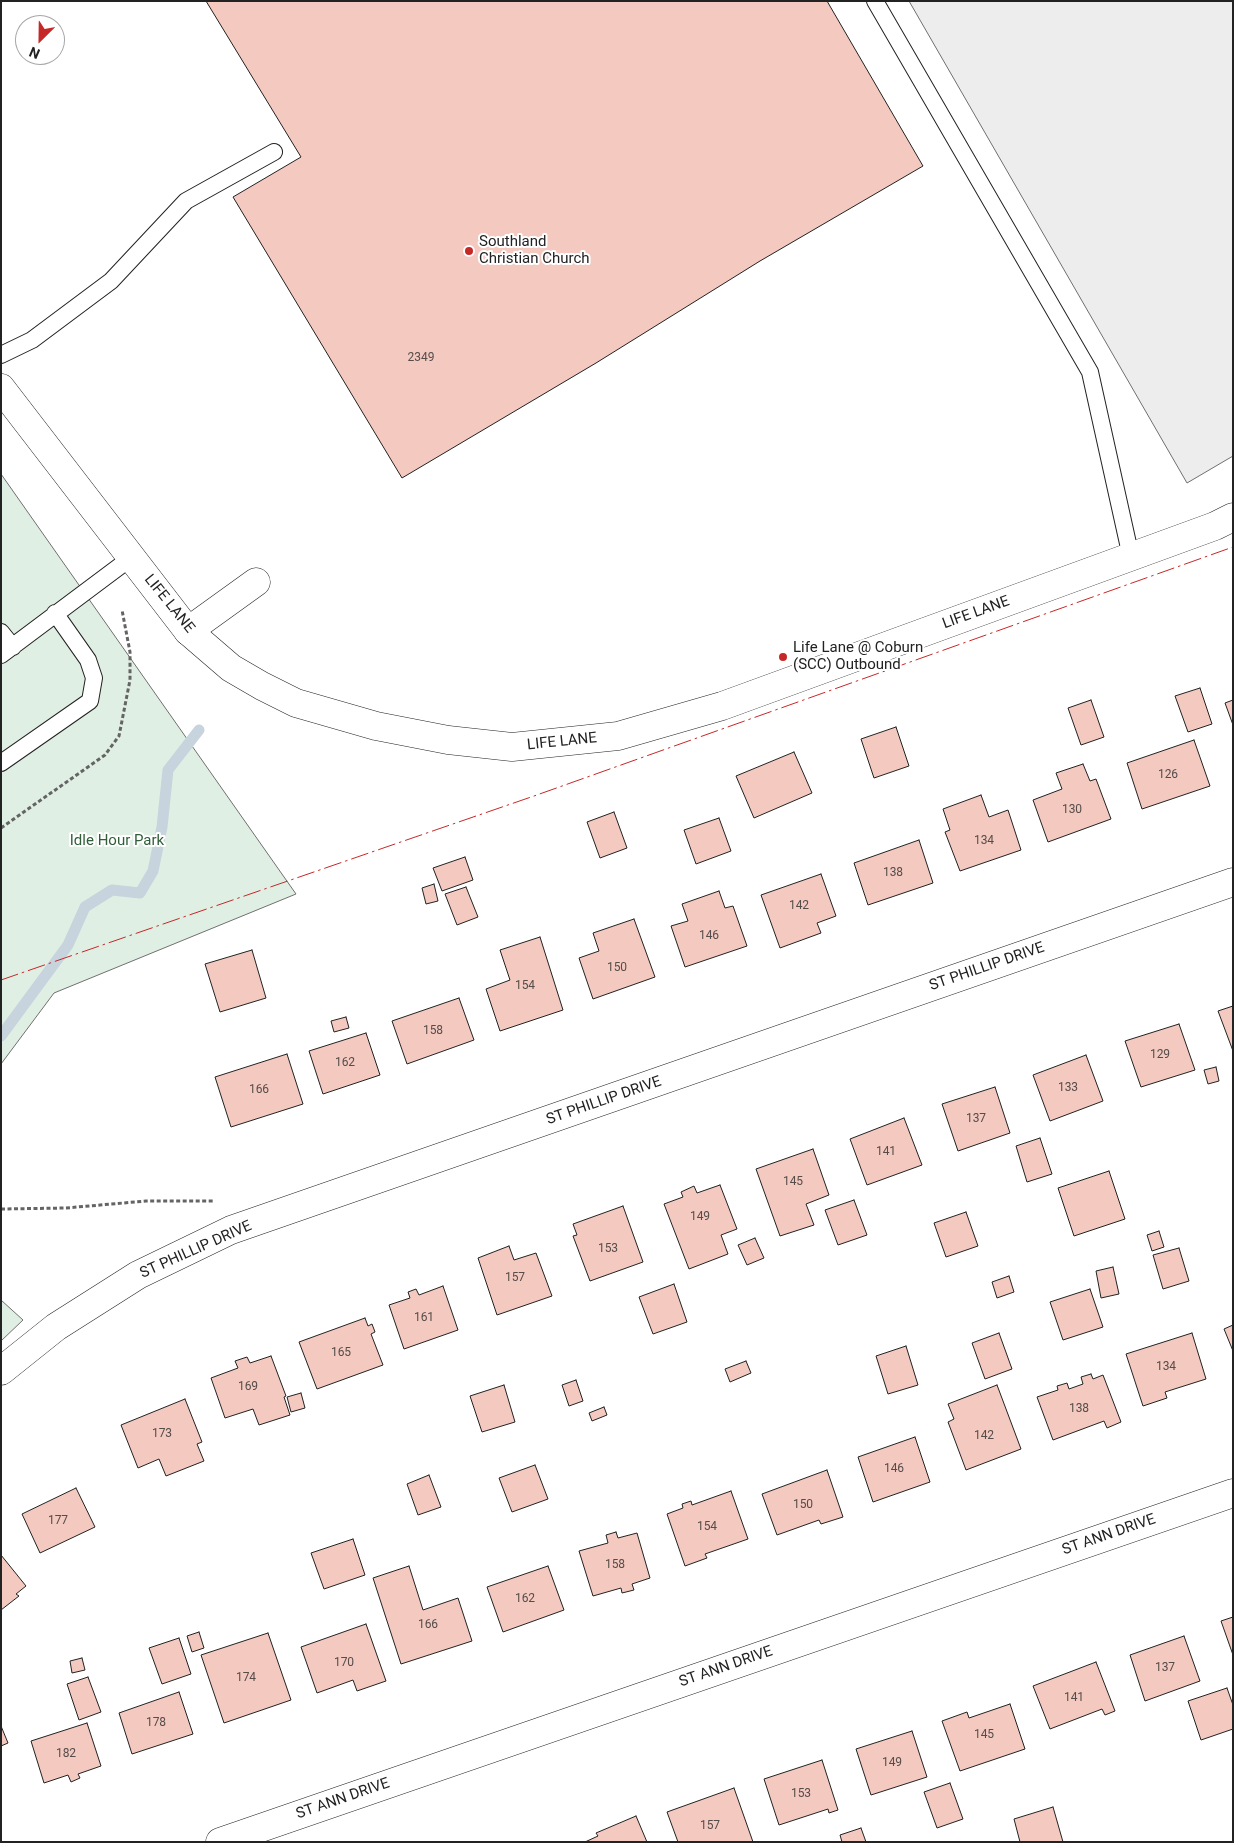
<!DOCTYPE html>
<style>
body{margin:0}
#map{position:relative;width:1234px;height:1843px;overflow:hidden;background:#fff;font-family:Roboto,sans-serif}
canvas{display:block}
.frame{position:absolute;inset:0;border:2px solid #222;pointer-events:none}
.north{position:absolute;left:15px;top:15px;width:50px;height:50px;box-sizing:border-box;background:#fff;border:1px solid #a7a7a7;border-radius:50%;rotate:203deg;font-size:14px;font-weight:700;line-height:20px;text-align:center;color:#222}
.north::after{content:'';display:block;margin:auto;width:18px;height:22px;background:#c62828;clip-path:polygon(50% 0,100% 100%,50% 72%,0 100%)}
</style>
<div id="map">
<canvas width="1234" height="1843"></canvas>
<div class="frame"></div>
<div class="north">N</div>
</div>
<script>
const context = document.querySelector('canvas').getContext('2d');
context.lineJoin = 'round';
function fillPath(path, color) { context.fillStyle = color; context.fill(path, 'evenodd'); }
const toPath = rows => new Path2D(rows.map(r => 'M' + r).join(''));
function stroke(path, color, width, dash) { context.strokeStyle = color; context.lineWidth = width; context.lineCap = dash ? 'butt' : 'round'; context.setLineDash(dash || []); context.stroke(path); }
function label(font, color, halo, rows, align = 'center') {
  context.font = font + ' Roboto,sans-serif'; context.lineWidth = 4; context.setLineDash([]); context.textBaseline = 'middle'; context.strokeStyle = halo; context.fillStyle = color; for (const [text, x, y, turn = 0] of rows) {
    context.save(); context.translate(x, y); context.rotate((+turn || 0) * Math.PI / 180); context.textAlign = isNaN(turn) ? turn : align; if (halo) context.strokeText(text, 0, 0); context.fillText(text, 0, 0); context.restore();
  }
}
const green = toPath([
 [1,474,296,894,54,993,1,1064,1,474],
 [1,1300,23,1320,1,1341,1,1300]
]);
fillPath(green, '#e0efe3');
stroke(green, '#6f6f6f', 1);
const parking = toPath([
 [909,1,1233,1,1233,456,1187,483,909,1]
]);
fillPath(parking, '#ededed');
stroke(parking, '#6f6f6f', 1);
stroke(toPath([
 [1,1036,68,945,85,907,112,890,140,893,153,871,162,827,168,770,199,730]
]), '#c7d3dd', 11);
const building = toPath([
 [206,1,827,1,923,166,760,261,596,363,402,478,233,197,301,157,206,1],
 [1200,688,1212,724,1188,732,1175,696,1200,688],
 [1091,700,1104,737,1081,745,1068,708,1091,700],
 [1233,700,1233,725,1225,703,1233,700],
 [896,727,909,766,874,778,861,739,896,727],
 [1194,740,1210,786,1142,809,1127,763,1194,740],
 [794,752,812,793,754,818,736,776,794,752],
 [1083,764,1090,781,1096,779,1111,819,1048,842,1033,800,1062,789,1056,773,1083,764],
 [981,795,989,817,1008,810,1021,850,960,871,945,832,950,830,943,809,981,795],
 [614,812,627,848,600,858,587,822,614,812],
 [719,818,731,851,696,864,684,830,719,818],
 [919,840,933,883,868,905,854,863,919,840],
 [465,857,473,880,442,891,433,868,465,857],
 [821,874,836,916,817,923,821,933,780,948,761,895,821,874],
 [434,884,438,901,426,904,422,888,434,884],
 [466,887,478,917,457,925,445,894,466,887],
 [719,891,725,908,733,906,747,946,685,967,671,926,688,921,682,904,719,891],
 [634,919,655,977,593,999,579,958,599,951,593,933,634,919],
 [540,937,563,1010,500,1031,486,989,510,980,500,950,540,937],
 [252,950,266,998,220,1012,205,964,252,950],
 [459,998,474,1040,407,1064,392,1021,459,998],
 [1233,1006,1233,1051,1218,1011,1233,1006],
 [346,1017,349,1028,334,1032,331,1021,346,1017],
 [1179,1024,1195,1070,1141,1087,1125,1041,1179,1024],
 [366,1033,380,1075,323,1094,309,1051,366,1033],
 [287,1054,303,1104,231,1127,215,1077,287,1054],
 [1086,1055,1103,1101,1050,1121,1033,1075,1086,1055],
 [1216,1067,1219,1081,1208,1084,1204,1070,1216,1067],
 [995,1087,1010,1133,958,1151,942,1104,995,1087],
 [904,1118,922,1165,867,1185,850,1139,904,1118],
 [1040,1138,1052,1174,1027,1182,1016,1146,1040,1138],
 [813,1149,829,1195,806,1204,814,1225,780,1236,756,1169,813,1149],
 [1109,1171,1125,1219,1074,1236,1058,1188,1109,1171],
 [720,1185,737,1229,721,1235,728,1254,689,1269,664,1204,683,1197,681,1192,694,1186,697,1193,720,1185],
 [854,1200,867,1235,838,1245,825,1210,854,1200],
 [623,1206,643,1262,590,1281,573,1236,577,1235,573,1224,623,1206],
 [966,1212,978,1246,946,1257,934,1223,966,1212],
 [1159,1231,1164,1247,1152,1251,1147,1235,1159,1231],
 [755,1238,764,1258,747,1265,738,1245,755,1238],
 [509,1246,514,1260,536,1253,552,1296,497,1315,478,1258,509,1246],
 [1179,1248,1189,1281,1163,1289,1153,1255,1179,1248],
 [1113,1267,1119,1294,1101,1298,1096,1271,1113,1267],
 [1009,1276,1014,1292,997,1298,992,1282,1009,1276],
 [674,1284,687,1322,653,1334,639,1297,674,1284],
 [443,1286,458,1330,404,1349,389,1305,410,1298,408,1292,416,1289,419,1295,443,1286],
 [1090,1289,1103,1327,1063,1340,1050,1302,1090,1289],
 [365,1318,368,1326,372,1324,375,1332,371,1334,383,1365,317,1389,299,1342,365,1318],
 [1233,1325,1233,1351,1224,1329,1233,1325],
 [999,1333,1012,1369,985,1379,972,1343,999,1333],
 [1192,1333,1206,1379,1165,1392,1167,1398,1143,1406,1126,1354,1192,1333],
 [906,1346,918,1385,888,1394,876,1356,906,1346],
 [271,1356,286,1396,284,1397,290,1415,259,1425,253,1409,225,1418,211,1378,238,1368,235,1361,247,1357,250,1363,271,1356],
 [746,1361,751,1373,730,1382,725,1369,746,1361],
 [1091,1374,1093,1379,1103,1375,1121,1422,1107,1428,1104,1421,1053,1440,1037,1397,1058,1390,1057,1386,1067,1383,1069,1389,1083,1384,1081,1377,1091,1374],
 [576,1380,583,1401,569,1406,562,1385,576,1380],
 [504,1385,515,1422,482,1432,470,1396,504,1385],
 [997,1385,1021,1449,966,1470,948,1422,954,1419,948,1404,997,1385],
 [301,1393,305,1408,291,1412,287,1397,301,1393],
 [185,1399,202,1442,197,1444,204,1461,166,1476,159,1459,138,1468,121,1425,185,1399],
 [604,1407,607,1415,592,1421,589,1413,604,1407],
 [915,1437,930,1482,873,1502,858,1457,915,1437],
 [535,1465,548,1499,512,1512,499,1478,535,1465],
 [827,1470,843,1517,821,1524,819,1520,777,1535,762,1494,827,1470],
 [429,1475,441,1507,418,1515,407,1484,429,1475],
 [76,1488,95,1527,40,1553,22,1514,76,1488],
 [731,1491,748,1539,705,1554,707,1558,685,1566,667,1514,683,1508,682,1504,691,1501,692,1505,731,1491],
 [616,1532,618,1538,637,1533,650,1578,632,1584,634,1590,622,1593,621,1588,593,1596,579,1551,608,1543,606,1535,616,1532],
 [353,1539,365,1575,324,1589,311,1553,353,1539],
 [1,1555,26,1586,16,1594,19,1596,1,1610,1,1555],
 [409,1566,423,1610,458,1598,472,1641,401,1664,373,1578,409,1566],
 [548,1566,564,1610,503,1632,487,1587,548,1566],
 [1233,1617,1233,1655,1221,1621,1233,1617],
 [366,1624,386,1681,357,1691,353,1680,317,1693,301,1647,366,1624],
 [199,1632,204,1648,192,1652,187,1636,199,1632],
 [268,1633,291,1700,224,1723,201,1655,268,1633],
 [1184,1636,1200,1681,1145,1701,1130,1655,1184,1636],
 [179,1638,191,1674,162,1684,149,1648,179,1638],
 [82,1658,85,1670,72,1673,70,1661,82,1658],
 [1096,1662,1115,1711,1105,1715,1102,1709,1050,1729,1033,1686,1096,1662],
 [88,1677,101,1712,79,1720,67,1684,88,1677],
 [1227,1688,1233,1705,1233,1729,1201,1740,1188,1701,1227,1688],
 [179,1692,193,1734,132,1754,119,1713,179,1692],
 [1010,1704,1025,1749,960,1771,942,1721,967,1712,969,1718,1010,1704],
 [87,1723,101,1766,78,1774,80,1778,71,1782,68,1775,44,1783,31,1741,87,1723],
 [1,1726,8,1743,1,1746,1,1726],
 [912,1731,927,1777,871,1795,856,1749,912,1731],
 [822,1760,838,1810,829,1813,828,1809,779,1825,764,1779,822,1760],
 [950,1783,963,1819,937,1828,924,1792,950,1783],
 [734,1788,753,1842,678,1842,667,1812,734,1788],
 [1053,1807,1063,1842,1020,1842,1014,1819,1053,1807],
 [636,1816,647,1842,585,1842,598,1836,596,1833,636,1816],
 [861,1828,866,1842,842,1842,840,1835,861,1828]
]);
fillPath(building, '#f3c9c0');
stroke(building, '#222', 1);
const service = toPath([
 [875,1,1090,372,1131,557],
 [1,355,32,340,111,281,186,201,274,152],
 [1,632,13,647],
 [1,655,132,557],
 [1,763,90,701,94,678,88,660,55,613]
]);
const minor = toPath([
 [188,631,256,582],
 [1,1371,56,1327,138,1275,231,1230,1233,882],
 [220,1842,1233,1493]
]);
const tertiary = toPath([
 [1,388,188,631,231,668,262,686,296,703,376,726,448,740,512,747,618,736,722,706,1215,526,1233,517]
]);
stroke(service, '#222', 18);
stroke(minor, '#222', 29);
stroke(tertiary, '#222', 29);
stroke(toPath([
 [1,828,105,755,119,736,130,680,130,652,122,610],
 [1,1209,66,1208,146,1201,215,1201]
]), '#646464', 3, [4, 2.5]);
stroke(service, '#fff', 16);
stroke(minor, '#fff', 28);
stroke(tertiary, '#fff', 28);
stroke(toPath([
 [1,980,534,796,1233,547]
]), '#c62828', 1, [18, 4, 2.5, 4]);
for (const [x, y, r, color] of [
 [469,251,5,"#c62828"],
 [783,657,5,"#c62828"]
]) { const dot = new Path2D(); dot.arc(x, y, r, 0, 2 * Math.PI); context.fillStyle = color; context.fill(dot); stroke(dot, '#fff', 2); }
label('12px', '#564c4a', null, [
 ["2349",421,358],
 ["126",1168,775],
 ["130",1072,810],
 ["134",984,841],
 ["138",893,873],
 ["142",799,906],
 ["146",709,936],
 ["150",617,968],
 ["154",525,986],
 ["158",433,1031],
 ["129",1160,1055],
 ["162",345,1063],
 ["133",1068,1088],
 ["166",259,1090],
 ["137",976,1119],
 ["141",886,1152],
 ["145",793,1182],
 ["149",700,1217],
 ["153",608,1249],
 ["157",515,1278],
 ["161",424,1318],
 ["165",341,1353],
 ["134",1166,1367],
 ["169",248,1387],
 ["138",1079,1409],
 ["173",162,1434],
 ["142",984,1436],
 ["146",894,1469],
 ["150",803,1505],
 ["177",58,1521],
 ["154",707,1527],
 ["158",615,1565],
 ["162",525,1599],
 ["166",428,1625],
 ["170",344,1663],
 ["137",1165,1668],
 ["174",246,1678],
 ["141",1074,1698],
 ["178",156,1723],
 ["145",984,1735],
 ["182",66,1754],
 ["149",892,1763],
 ["153",801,1794],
 ["157",710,1826]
]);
label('15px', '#222', '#fff', [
 ["Southland",479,242],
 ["Christian Church",479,259],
 ["Life Lane @ Coburn",793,648],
 ["(SCC) Outbound",793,665]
], 'left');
label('15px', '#222', '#fff', [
 ["LIFE LANE",169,604,51],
 ["LIFE LANE",976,613,-20],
 ["LIFE LANE",562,742,-6],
 ["ST PHILLIP DRIVE",987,967,-19],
 ["ST PHILLIP DRIVE",604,1101,-19],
 ["ST PHILLIP DRIVE",196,1250,-24],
 ["ST ANN DRIVE",1109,1535,-19],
 ["ST ANN DRIVE",726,1667,-19],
 ["ST ANN DRIVE",343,1799,-19]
]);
label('15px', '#2f5e38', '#fff', [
 ["Idle Hour Park",117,841]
]);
</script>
